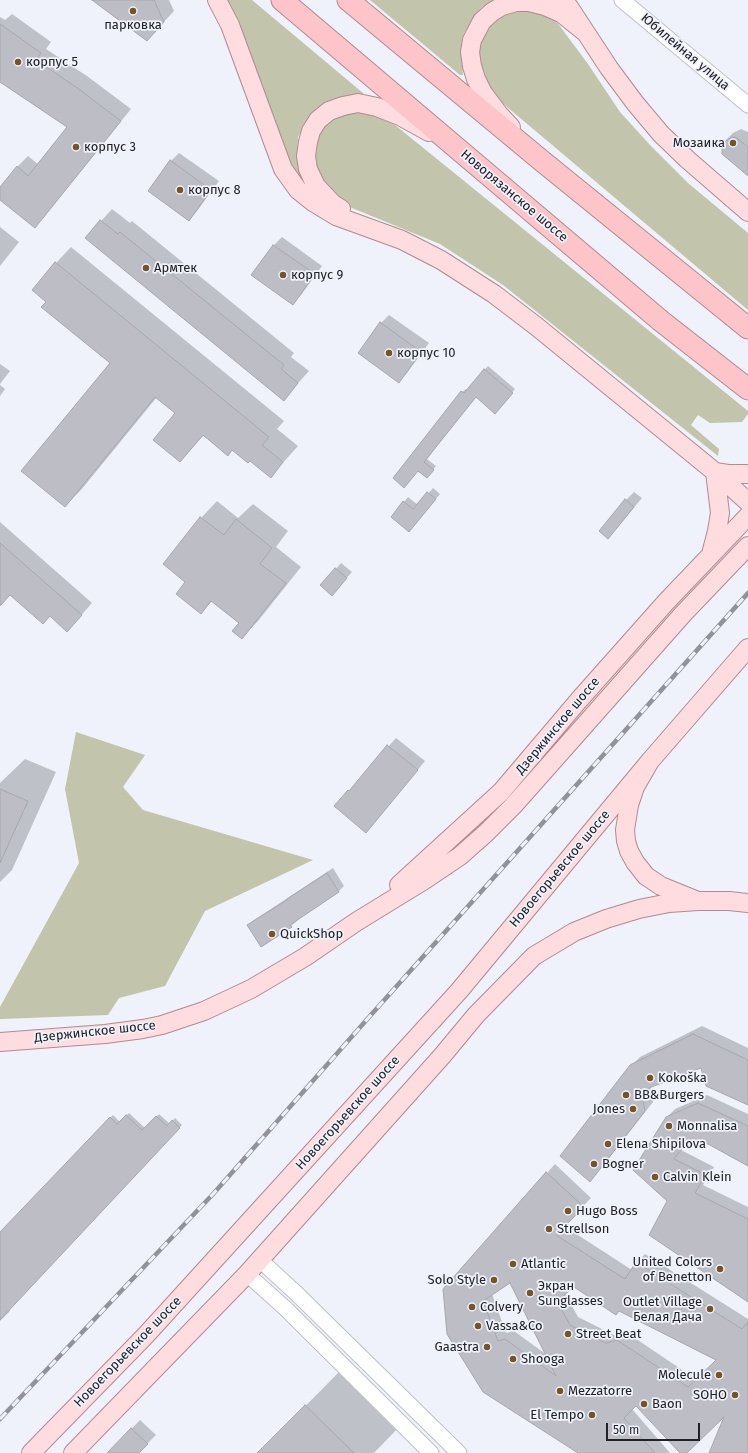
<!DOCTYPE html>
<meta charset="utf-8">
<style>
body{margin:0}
#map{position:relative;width:748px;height:1453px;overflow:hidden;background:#eff2fa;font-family:"Fira Sans",sans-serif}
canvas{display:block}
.scale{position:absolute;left:606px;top:1423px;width:94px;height:18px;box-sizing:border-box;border:2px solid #212225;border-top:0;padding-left:5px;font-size:12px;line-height:14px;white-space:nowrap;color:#212225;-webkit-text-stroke:3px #eff2fa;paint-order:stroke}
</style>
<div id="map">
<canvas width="748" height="1453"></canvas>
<div class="scale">50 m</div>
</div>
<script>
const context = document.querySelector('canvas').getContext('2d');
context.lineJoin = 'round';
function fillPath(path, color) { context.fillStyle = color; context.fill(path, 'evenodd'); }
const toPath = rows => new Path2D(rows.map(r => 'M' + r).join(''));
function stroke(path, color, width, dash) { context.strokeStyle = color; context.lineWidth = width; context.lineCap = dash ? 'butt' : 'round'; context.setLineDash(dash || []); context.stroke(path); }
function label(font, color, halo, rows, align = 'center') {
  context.font = font + ' "Fira Sans",sans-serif'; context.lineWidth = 3.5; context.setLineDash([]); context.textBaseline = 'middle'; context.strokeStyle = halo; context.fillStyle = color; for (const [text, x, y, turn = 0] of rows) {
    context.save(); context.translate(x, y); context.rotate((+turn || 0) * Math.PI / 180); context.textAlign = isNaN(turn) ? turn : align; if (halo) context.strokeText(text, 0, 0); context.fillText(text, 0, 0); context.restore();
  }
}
fillPath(toPath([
 [225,0,252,0,363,93,363,95,361,96,348,96,330,101,319,108,310,116,303,126,298,137,297,161,305,185,290,169],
 [370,0,494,0,482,7,474,16,463,35,461,47,463,75,460,75],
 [528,9,550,16,559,25,588,64,620,112,651,146,688,183,748,233,748,310,494,96,485,85,476,48,490,22,509,11],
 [354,111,379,116,395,125,748,411,748,414,742,422,710,423,698,415,691,425,719,449,718,456,503,285,440,244,352,208,336,198,326,188,313,158,321,129,327,121],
 [76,732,145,755,123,787,143,810,313,860,205,911,165,986,119,998,108,1015,0,1019,0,1007,79,863,65,789]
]), '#c2c4ab');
fillPath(toPath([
 [94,0,169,0,174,11,147,40],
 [12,14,51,42,46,49,87,76,131,109,45,215,35,226,0,199,0,189,17,167,28,156,39,165,69,127,0,80,0,17,5,20],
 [741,129,748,132,748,174,724,142,733,133],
 [179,153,219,181,197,211,189,219,171,161],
 [112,209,130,223,132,221,294,353,291,357,309,371,284,399,86,238],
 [0,227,19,242,0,266],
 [282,237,322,266,301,295,292,304,253,275,274,245],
 [71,247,284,421,277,429,298,446,271,476,250,459,233,449,228,454,204,435,180,461,177,413,157,397,81,490,65,506,111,363,47,301,56,263],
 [389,315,429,343,407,373,399,381,381,323],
 [0,364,10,371,0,384],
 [488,366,515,389,499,409,476,396,427,459,436,466,430,474,418,470,462,392,466,389,467,390],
 [0,385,5,389,0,396],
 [433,488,440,494,414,526,404,502,408,497,418,505],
 [634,492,642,498,616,529,626,500],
 [217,501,238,518,253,504,288,531,276,547,301,567,258,621,242,638,240,623,212,601,201,613,187,581,164,564,201,518],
 [0,522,92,603,78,619,50,615,11,594,0,605],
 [341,563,352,572,337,589,322,585],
 [396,738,425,761,366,832,336,806],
 [25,759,56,772,12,870,0,882,0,783],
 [333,868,344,886,339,891,296,919,297,921,291,926,261,945,248,925,254,920],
 [702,1026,748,1048,748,1104,702,1067,650,1086,653,1102,598,1172,631,1066,640,1057],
 [707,1095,748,1114,748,1165,708,1143,688,1142,681,1150,714,1167,703,1185,748,1207,748,1300,669,1201,666,1118,675,1109],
 [129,1113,145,1128,159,1114,170,1124,175,1118,182,1125,9,1309,10,1311,0,1321,0,1233,113,1115,120,1122],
 [555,1164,591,1198,564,1226,632,1270,637,1262,645,1254,748,1319,748,1453,710,1453,726,1412,686,1453,681,1453,636,1405,632,1409,670,1453,580,1453,444,1289],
 [511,1282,547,1355,514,1331,506,1333,492,1294],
 [574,1285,717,1360,697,1380,626,1332,614,1335,578,1317,565,1293],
 [342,1369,400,1426,374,1453,259,1453],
 [140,1420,156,1435,138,1453,108,1453]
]), '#0003');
const building = toPath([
 [92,0,154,0,164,22,147,41,92,0],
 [0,24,41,53,36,60,76,87,121,121,35,228,0,200,0,187,17,166,28,176,67,127,0,82,0,24],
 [732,137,737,138,748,147,748,176,722,154,722,145,724,142,732,137],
 [170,160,211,190,189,221,148,191,170,160],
 [100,220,118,234,120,232,284,365,281,369,298,383,284,401,85,238,100,220],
 [273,245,315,274,293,305,251,275,273,245],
 [55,262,269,437,262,445,283,462,271,478,250,461,248,463,232,450,228,456,203,435,180,462,153,440,175,413,155,397,65,507,21,471,110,363,41,307,46,302,32,290,55,262],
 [380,322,421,352,399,383,358,353,380,322],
 [484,369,513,393,495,414,476,397,424,462,434,470,427,478,418,471,404,488,393,478,461,391,464,393,484,369],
 [427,492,436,499,409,532,391,517,403,501,413,509,427,492],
 [625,499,634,507,608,539,599,531,625,499],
 [200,517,224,535,236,519,272,548,260,564,286,583,242,639,232,631,239,623,211,601,201,614,176,594,185,582,163,564,200,517],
 [0,543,82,615,67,632,50,616,43,624,10,595,0,606,0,543],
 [335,568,347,578,332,596,320,585,335,568],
 [387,745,418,770,366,833,334,806,348,790,349,791,387,745],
 [0,789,28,801,0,863,0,789],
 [327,873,339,892,290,925,292,927,261,947,247,925,287,900,287,899,327,873],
 [693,1034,748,1060,748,1105,706,1086,701,1068,641,1091,645,1111,590,1182,560,1156,630,1065,693,1034],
 [698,1103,748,1126,748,1166,708,1144,687,1143,674,1159,706,1175,695,1193,748,1219,748,1302,649,1235,667,1201,633,1170,666,1117,698,1103],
 [126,1115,142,1130,156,1116,167,1126,172,1120,180,1128,0,1320,0,1232,110,1117,117,1124,126,1115],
 [546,1172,584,1207,556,1235,625,1279,636,1262,742,1329,748,1322,748,1453,709,1453,724,1417,687,1453,680,1453,636,1406,624,1418,655,1453,578,1453,483,1392,447,1334,443,1289,546,1172],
 [510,1283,556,1376,505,1339,498,1341,483,1301,510,1283],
 [574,1287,616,1315,619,1311,716,1360,688,1387,617,1340,606,1343,570,1325,557,1301,574,1287],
 [305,1405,354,1453,257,1453,305,1405],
 [131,1428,148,1444,139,1453,107,1453,131,1428]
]);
fillPath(building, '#bdbdc6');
stroke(building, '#a6a7af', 1);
const minor = toPath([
 [622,0,748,105],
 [260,1260,296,1293,459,1453],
 [247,1274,285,1308,431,1453]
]);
const major = toPath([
 [217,0,230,25,283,169,298,190,313,202,336,216,402,240,441,260,494,294,536,326,715,472,748,502],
 [563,0,569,7,609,68,635,103,661,134,688,160,748,212],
 [511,127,498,113,483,93,476,79,472,66,470,52,472,40,482,21,492,12,502,6,516,2,529,2,545,6,561,13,586,33],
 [341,209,333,204,316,186,308,169,306,156,308,142,311,131,318,120,329,111,343,106,358,103,377,107,400,116,429,132],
 [715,472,728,474,748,474],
 [711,554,717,531,720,513,715,472],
 [748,648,650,761,635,787,629,805,625,830,626,841,629,851,635,862,646,876,661,886,698,901,729,901,748,903],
 [399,885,501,792,579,700,666,602,748,516],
 [0,1042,105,1034,143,1029,162,1025,204,1011,251,989,305,957,356,922,426,879,460,856,486,833,513,806,683,614,748,546],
 [31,1453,146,1335,459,991,650,761],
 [73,1453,247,1274,442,1056,476,1015,534,956,574,932,606,919,639,909,669,903,698,901]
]);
const highway = toPath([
 [282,0,661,321,748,389],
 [348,0,542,161,748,328]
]);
stroke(minor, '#bfc1c9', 17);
stroke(major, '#b08b90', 20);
stroke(highway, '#b08b90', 23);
stroke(minor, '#fff', 15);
stroke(major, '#fedcdf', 18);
stroke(highway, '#fdc4ca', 21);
const rail = toPath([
 [0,1419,214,1193,370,1016,748,593]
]);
stroke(rail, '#919398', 4.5);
stroke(rail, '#eff2fa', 3, [9]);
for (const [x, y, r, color] of [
 [133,11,4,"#74552a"],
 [18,62,4,"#74552a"],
 [733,143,4,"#74552a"],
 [76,147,4,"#74552a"],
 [180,190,4,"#74552a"],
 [146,268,4,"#74552a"],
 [283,275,4,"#74552a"],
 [389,353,4,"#74552a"],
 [272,934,4,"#74552a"],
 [650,1078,4,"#74552a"],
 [626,1095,4,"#74552a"],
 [633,1109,4,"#74552a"],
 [669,1126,4,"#74552a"],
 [608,1144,4,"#74552a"],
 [594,1164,4,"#74552a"],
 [655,1177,4,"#74552a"],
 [568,1211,4,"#74552a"],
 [549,1229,4,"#74552a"],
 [513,1264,4,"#74552a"],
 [720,1269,4,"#74552a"],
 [494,1280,4,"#74552a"],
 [530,1293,4,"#74552a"],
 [472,1307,4,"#74552a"],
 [710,1309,4,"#74552a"],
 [478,1326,4,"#74552a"],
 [568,1334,4,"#74552a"],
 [487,1347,4,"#74552a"],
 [513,1359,4,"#74552a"],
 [719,1375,4,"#74552a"],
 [560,1391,4,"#74552a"],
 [735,1395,4,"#74552a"],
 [644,1404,4,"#74552a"],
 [592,1415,4,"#74552a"]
]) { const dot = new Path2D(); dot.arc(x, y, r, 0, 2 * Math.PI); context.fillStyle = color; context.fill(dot); stroke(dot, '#eff2fa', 1.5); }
label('13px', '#212225', '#eff2fa', [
 ["парковка",133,25,"center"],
 ["корпус 5",26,62],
 ["Мозаика",725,143,"right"],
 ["корпус 3",84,147],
 ["корпус 8",188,190],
 ["Армтек",154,268],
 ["корпус 9",291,275],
 ["корпус 10",397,353],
 ["QuickShop",280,934],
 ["Kokoška",658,1078],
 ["BB&Burgers",634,1095],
 ["Jones",625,1109,"right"],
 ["Monnalisa",677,1126],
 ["Elena Shipilova",616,1144],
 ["Bogner",602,1164],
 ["Calvin Klein",663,1177],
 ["Hugo Boss",576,1211],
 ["Strellson",557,1229],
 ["United Colors",712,1262,"right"],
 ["of Benetton",712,1277,"right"],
 ["Atlantic",521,1264],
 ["Solo Style",486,1280,"right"],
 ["Экран",538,1286],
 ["Sunglasses",538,1301],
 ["Outlet Village",702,1302,"right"],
 ["Белая Дача",702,1317,"right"],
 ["Colvery",480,1307],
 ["Vassa&Co",486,1326],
 ["Street Beat",576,1334],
 ["Gaastra",479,1347,"right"],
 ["Shooga",521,1359],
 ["Molecule",711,1375,"right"],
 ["Mezzatorre",568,1391],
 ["SOHO",727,1395,"right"],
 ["Baon",652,1404],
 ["El Tempo",584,1415,"right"]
], 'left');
label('13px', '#212225', '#eff2fa', [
 ["Юбилейная улица",685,52,40],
 ["Новорязанское шоссе",514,196,40],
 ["Дзержинское шоссе",558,726,-50],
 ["Новоегорьевское шоссе",560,869,-50],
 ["Дзержинское шоссе",95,1032,-6],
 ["Новоегорьевское шоссе",348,1113,-48],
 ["Новоегорьевское шоссе",128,1352,-46]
]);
</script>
